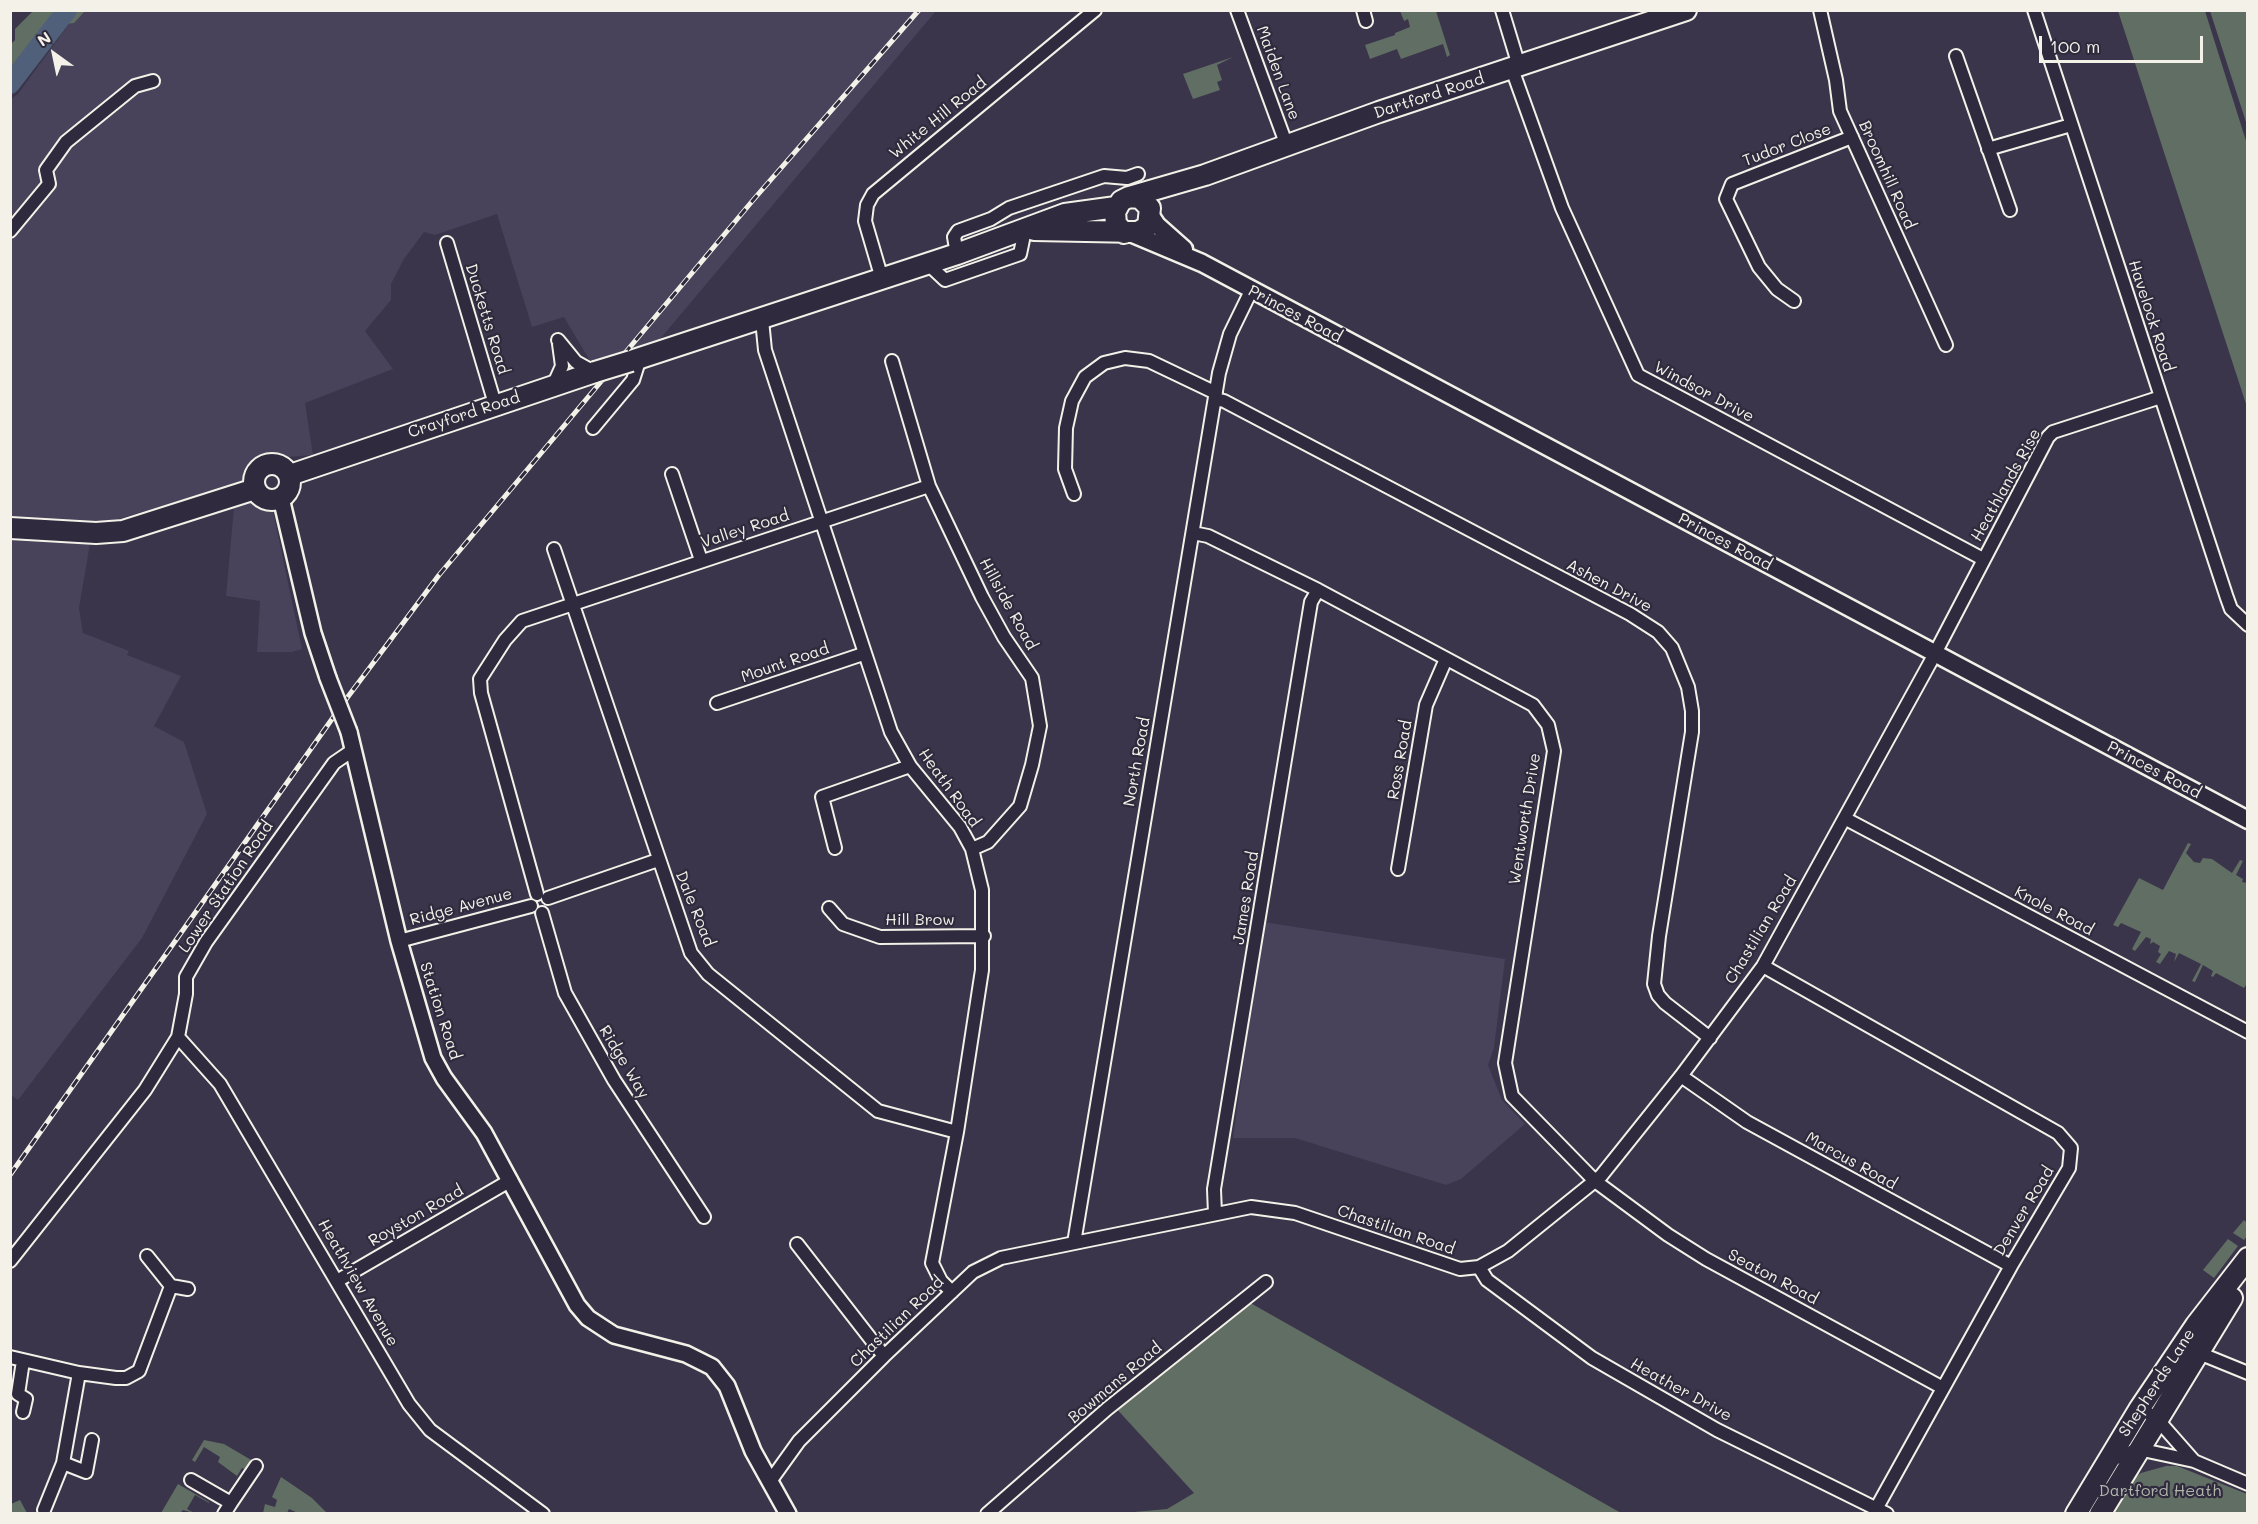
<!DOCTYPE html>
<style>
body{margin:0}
#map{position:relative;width:2258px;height:1524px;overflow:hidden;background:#3a354a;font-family:Mali,sans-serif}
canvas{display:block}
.frame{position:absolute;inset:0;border:12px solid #f4f1e8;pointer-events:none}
.north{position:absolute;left:24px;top:24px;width:60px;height:60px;-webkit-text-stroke:4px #2f2a3d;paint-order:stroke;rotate:327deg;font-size:16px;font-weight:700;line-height:24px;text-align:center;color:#f4f1e8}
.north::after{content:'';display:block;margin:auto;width:21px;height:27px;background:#f4f1e8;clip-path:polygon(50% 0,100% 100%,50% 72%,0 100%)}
.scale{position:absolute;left:2039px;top:36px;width:164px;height:27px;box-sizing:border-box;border:3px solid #f4f1e8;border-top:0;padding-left:8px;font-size:18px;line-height:21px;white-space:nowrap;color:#f4f1e8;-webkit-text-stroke:4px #2f2a3d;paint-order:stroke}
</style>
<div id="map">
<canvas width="2258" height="1524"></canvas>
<div class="frame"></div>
<div class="north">N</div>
<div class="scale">100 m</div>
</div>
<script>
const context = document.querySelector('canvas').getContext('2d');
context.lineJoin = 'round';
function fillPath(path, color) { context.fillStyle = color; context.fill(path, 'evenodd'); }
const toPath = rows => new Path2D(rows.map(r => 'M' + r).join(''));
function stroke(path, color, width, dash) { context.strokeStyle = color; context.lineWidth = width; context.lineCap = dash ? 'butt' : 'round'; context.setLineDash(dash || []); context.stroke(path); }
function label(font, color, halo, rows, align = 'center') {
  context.font = font + ' Mali,sans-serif'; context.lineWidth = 4.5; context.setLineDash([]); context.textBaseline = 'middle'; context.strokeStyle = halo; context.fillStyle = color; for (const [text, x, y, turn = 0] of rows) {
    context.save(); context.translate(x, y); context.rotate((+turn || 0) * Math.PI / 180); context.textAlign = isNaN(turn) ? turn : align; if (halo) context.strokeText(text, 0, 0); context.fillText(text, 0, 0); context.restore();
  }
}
fillPath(toPath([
 [82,10,936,11,655,345,590,361,564,317,532,327,497,214,435,235,424,232,404,259,391,284,391,300,365,331,393,369,305,403,313,455,262,459,302,649,292,652,257,652,260,601,226,596,236,485,93,526,79,608,83,633,129,651,127,655,181,676,154,726,184,742,207,814,142,938,18,1100,11,1095,11,99,18,94,74,17],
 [1263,922,1505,959,1494,1048,1488,1065,1502,1100,1525,1124,1461,1179,1446,1185,1295,1138,1233,1138]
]), '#48425a');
fillPath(toPath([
 [33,11,85,11,74,23,66,24,59,31,49,47,11,90,11,44,15,40,15,29],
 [1400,11,1436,11,1450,55,1447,57,1443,44,1401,59,1397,49,1370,59,1365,45,1395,35,1395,33,1410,27,1408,19,1404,21],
 [2118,11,2205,11,2247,144,2247,407],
 [2210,11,2247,11,2247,125],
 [1233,57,1217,65,1222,80,1217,82,1220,90,1193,99,1183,74],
 [2188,843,2191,844,2186,853,2194,862,2200,863,2203,858,2212,859,2232,873,2240,860,2243,861,2236,875,2243,879,2242,882,2247,883,2248,982,2244,988,2216,973,2213,977,2211,976,2213,971,2203,965,2195,982,2192,981,2201,964,2179,953,2174,962,2176,954,2169,951,2160,964,2156,962,2161,954,2158,952,2160,946,2153,942,2150,944,2151,939,2146,937,2135,951,2132,949,2141,932,2121,923,2118,927,2113,925,2139,878,2163,890],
 [2244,1220,2247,1223,2248,1235,2244,1240,2233,1233],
 [2228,1239,2238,1246,2214,1278,2203,1270],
 [1247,1301,1621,1513,1123,1513,1167,1509,1194,1493,1113,1405],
 [204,1440,224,1444,253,1461,247,1470,242,1468,237,1476,218,1462,220,1457,204,1447,195,1462,192,1460],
 [2166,1466,2177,1466,2247,1494,2247,1513,2112,1514,2132,1479,2141,1473],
 [281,1477,312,1498,327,1513,298,1513,289,1509,287,1513,263,1513,265,1504,275,1507,277,1500,272,1497],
 [178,1484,209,1502,209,1503,195,1495,187,1509,194,1513,183,1510,180,1513,161,1513],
 [20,1500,27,1513,11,1513,11,1504]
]), '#616e64');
stroke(toPath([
 [10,84,67,10]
]), '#50607a', 20);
const minor = toPath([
 [1237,10,1287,146],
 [1363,10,1366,21],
 [1502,10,1519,66],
 [1820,10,1836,80,1840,111,1946,345],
 [2034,10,2227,598,2231,609,2248,625],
 [1956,56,2010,210],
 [1512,69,1562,208,1638,375,1983,559],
 [1988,149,2071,125],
 [10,231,49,184,46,170,66,142,135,86,153,81],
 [447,243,495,404],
 [957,254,954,237,958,231,991,219,1009,208,1104,176,1127,178,1138,174],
 [928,264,945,280,1020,254,1025,230],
 [882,279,865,221,867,205,873,194,1095,10],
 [1794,301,1777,289,1759,267,1726,199,1732,184,1852,137],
 [762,320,765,350,891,732,910,766,960,827,972,849,982,890,982,970,957,1132,932,1263,941,1281,952,1292],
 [558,340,576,362,594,372],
 [892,361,929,486,982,597,1004,637,1032,678,1040,726,1032,765,1020,806,988,842,972,849],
 [553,386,562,366,559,344],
 [1215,399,1224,401,1630,614,1658,632,1672,648,1688,687,1692,711,1692,732,1659,936,1654,984,1658,995,1665,1003,1710,1038],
 [593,428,633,380,640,358],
 [672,474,701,560],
 [1074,494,1065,469,1066,428,1072,401,1085,377,1104,363,1125,358,1149,361,1216,393],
 [1193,533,1208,536,1318,590,1533,705,1548,725,1554,751,1505,1063,1512,1096,1595,1181,1668,1235,1706,1259,1943,1388],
 [554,549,691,953,708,974,878,1111,957,1132],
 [717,703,863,654],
 [1846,819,2248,1032],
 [835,848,822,797,910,766],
 [1398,869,1426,705,1446,659],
 [537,894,481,693,480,679,505,640,522,621,929,486],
 [548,898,658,860],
 [829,908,843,924,880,937,984,936],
 [542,913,565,993,614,1080,704,1217],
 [399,941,531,906],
 [1763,966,2058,1133,2071,1148,2069,1168,2011,1266,1876,1509],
 [178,1037,220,1084,409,1404,430,1430,543,1514],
 [1681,1076,1747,1122,2011,1266],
 [1215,1214,1214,1189,1311,602,1318,590],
 [1074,1243,1219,373,1230,334,1251,291],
 [797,1244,884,1356],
 [10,1261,145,1090,178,1037,186,994,186,977,206,942,334,763,353,750],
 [1479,1267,1487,1280,1592,1358,1717,1430,1887,1514],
 [337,1281,511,1180],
 [171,1286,188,1289],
 [2194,1351,2248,1373],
 [10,1357,79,1373,116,1378,126,1378,139,1371,171,1286,147,1256],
 [2140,1408,2157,1419,2194,1461],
 [23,1412,26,1399,18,1394,23,1361],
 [2107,1462,2138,1449,2194,1461,2248,1484],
 [63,1463,86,1472,92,1440],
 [191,1480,231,1503,224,1514],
 [771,1480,799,1441,884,1356,973,1272,1001,1258,1251,1207,1295,1213,1460,1269,1479,1267,1508,1251,1601,1176,1681,1076,1763,966,1931,661,2048,437,2053,432,2161,397],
 [231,1503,256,1466],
 [44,1510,63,1463,79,1373],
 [987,1514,1107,1409,1266,1282]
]);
const tertiary = toPath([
 [281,498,313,633,328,678],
 [349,732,399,941,433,1058,444,1078,484,1133,577,1305,588,1318,614,1335,686,1354,712,1367,727,1386,753,1451,788,1514]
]);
const secondary = toPath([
 [1151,216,1157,225,1184,249],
 [1133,234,1202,263,2248,820]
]);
const primary = toPath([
 [1034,230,1138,232,1148,226,1150,208,1140,198,1129,197],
 [1124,233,1116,224,1115,212,1121,201,1129,197,1205,175,1379,112,1686,10],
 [631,361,957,254,1065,214,1116,207],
 '254 482a18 18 0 1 1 36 0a18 18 0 1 1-36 0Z',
 [290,475,595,372],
 [10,528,96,533,123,531,255,489],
 [2076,1514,2140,1408,2196,1325,2248,1258],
 [2100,1514,2232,1298]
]);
stroke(minor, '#f4f1e8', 16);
stroke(tertiary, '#f4f1e8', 20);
stroke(secondary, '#f4f1e8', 21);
stroke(primary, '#f4f1e8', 24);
stroke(minor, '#2f2a3d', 12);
stroke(tertiary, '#2f2a3d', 15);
stroke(secondary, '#2f2a3d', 16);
stroke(primary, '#2f2a3d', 20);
const rail = toPath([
 [10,1175,344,702,439,575,754,199,919,10]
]);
stroke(rail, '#f4f1e8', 5);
stroke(rail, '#2f2a3d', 3, [9]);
const tertiaryBridge = toPath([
 [328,678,349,732]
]);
const primaryBridge = toPath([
 [595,372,631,361]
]);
stroke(tertiaryBridge, '#f4f1e8', 20, []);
stroke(primaryBridge, '#f4f1e8', 24, []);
stroke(tertiaryBridge, '#2f2a3d', 15);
stroke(primaryBridge, '#2f2a3d', 20);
label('16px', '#f4f1e8', '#2f2a3d', [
 ["Maiden Lane",1278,73,70],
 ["Dartford Road",1429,96,-18],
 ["White Hill Road",938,118,-39],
 ["Tudor Close",1787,145,-21],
 ["Broomhill Road",1887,175,66],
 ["Princes Road",1295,314,28],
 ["Havelock Road",2151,316,72],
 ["Ducketts Road",487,319,73],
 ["Windsor Drive",1704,392,28],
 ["Crayford Road",464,415,-18],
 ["Heathlands Rise",2006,485,-61],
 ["Valley Road",745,529,-18],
 ["Princes Road",1725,542,28],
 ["Ashen Drive",1609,586,28],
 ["Hillside Road",1008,604,61],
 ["Mount Road",785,663,-19],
 ["Ross Road",1400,760,-80],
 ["North Road",1137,762,-80],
 ["Princes Road",2154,770,28],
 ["Heath Road",949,788,54],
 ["Wentworth Drive",1525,819,-81],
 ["Lower Station Road",226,887,-56],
 ["James Road",1246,898,-81],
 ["Ridge Avenue",461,907,-15],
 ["Dale Road",695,909,68],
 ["Knole Road",2054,911,28],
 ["Hill Brow",920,920],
 ["Chastilian Road",1761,930,-59],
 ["Station Road",440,1011,72],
 ["Ridge Way",624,1062,59],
 ["Marcus Road",1851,1161,29],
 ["Denver Road",2024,1211,-59],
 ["Royston Road",416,1216,-30],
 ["Chastilian Road",1396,1230,19],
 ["Seaton Road",1773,1277,28],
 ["Heathview Avenue",358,1283,60],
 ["Chastilian Road",897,1322,-44],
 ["Bowmans Road",1115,1383,-40],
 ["Shepherds Lane",2157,1383,-57],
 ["Heather Drive",1681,1390,29]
]);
label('16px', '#b2b6ad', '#2f2a3d', [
 ["Dartford Heath",2160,1491]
]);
</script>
